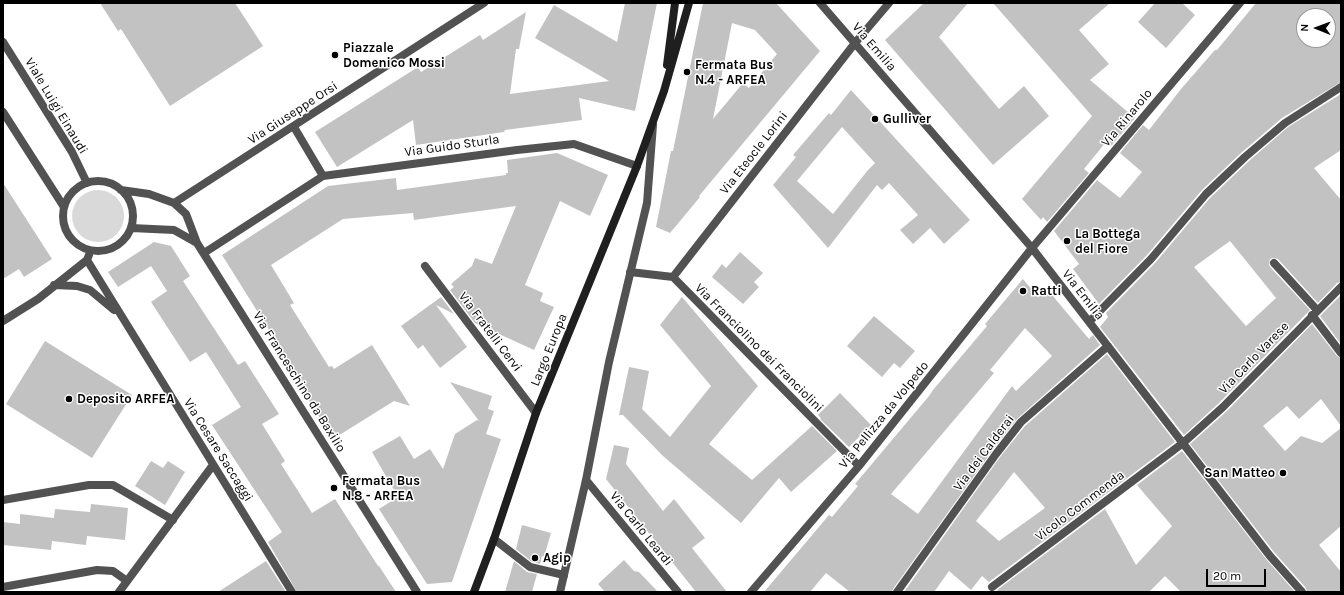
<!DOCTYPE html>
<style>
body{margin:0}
#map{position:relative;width:1344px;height:595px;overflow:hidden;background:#fff;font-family:Karla,sans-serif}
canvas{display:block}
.frame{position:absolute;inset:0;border:4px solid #000;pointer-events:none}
.north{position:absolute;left:1296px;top:8px;width:40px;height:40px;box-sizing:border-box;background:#fff;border:1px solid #999;border-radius:50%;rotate:271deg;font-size:11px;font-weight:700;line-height:16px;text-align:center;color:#000}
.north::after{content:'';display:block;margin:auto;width:14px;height:18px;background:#000;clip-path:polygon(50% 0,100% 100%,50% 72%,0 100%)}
.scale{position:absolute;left:1206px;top:569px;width:60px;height:18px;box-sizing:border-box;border:2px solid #000;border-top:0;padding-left:5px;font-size:12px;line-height:14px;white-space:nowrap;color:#000;-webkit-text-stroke:3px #fff;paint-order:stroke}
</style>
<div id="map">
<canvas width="1344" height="595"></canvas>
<div class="frame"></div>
<div class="north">N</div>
<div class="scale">20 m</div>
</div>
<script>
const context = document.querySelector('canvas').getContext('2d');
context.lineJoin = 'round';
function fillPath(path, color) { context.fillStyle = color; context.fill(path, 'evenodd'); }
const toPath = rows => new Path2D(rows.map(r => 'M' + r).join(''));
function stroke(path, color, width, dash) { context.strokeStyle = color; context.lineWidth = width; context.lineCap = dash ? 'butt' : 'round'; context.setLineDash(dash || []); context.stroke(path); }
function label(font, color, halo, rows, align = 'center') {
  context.font = font + ' Karla,sans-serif'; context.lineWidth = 3; context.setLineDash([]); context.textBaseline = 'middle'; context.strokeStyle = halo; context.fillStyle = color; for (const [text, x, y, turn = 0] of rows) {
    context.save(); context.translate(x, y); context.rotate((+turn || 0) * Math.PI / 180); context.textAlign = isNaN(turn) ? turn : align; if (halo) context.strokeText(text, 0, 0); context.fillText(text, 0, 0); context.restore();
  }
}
fillPath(toPath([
 '72 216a26 26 0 1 1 52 0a26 26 0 1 1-52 0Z'
]), '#d9d9d9');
fillPath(toPath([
 [100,3,235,3,263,46,170,106,121,29,118,31],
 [625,3,657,3,635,111,579,98,582,120,505,130,504,132,416,145,413,120,337,167,315,132,418,67,421,72,480,35,483,40,526,12,519,49,516,49,510,94,609,81,535,38,554,5,617,42],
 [703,3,776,3,820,51,699,196,700,197,670,233,656,227,671,151,673,151],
 [732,23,755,30,777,54,749,88,743,83,713,119],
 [924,3,968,3,939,37,999,109,1024,86,1049,116,993,165,885,40],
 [993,3,1110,3,1079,30,1109,64,1090,80,1135,118,1111,146,1106,142,1084,169,1089,173,1047,222,1043,217,1041,220,1022,199,1092,116],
 [1155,3,1182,3,1195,15,1166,48,1138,22],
 [1256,3,1341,3,1341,82,1282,118,1241,153,1202,190,1147,255,1099,304,1073,269,1079,264,1054,231,1097,180,1120,198,1142,172,1120,153,1143,125,1149,130,1181,89,1215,50,1217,50],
 [1304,16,1328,16,1328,40,1304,40],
 [851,90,970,220,944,244,930,228,913,244,900,230,918,215,889,183,882,190,877,185,828,248,773,185,796,157,793,155,829,113,831,115],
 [842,127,875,163,868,170,833,214,797,181],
 [1341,94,1341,150,1314,168,1341,200,1341,282,1337,283,1318,303,1278,259,1273,258,1270,259,1269,264,1270,267,1310,310,1219,403,1184,435,1100,327,1108,317,1106,313,1155,263,1210,198,1249,161,1288,127],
 [1230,241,1276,298,1246,326,1194,267],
 [557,153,608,175,590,216,560,201,525,285,543,293,540,301,554,307,534,350,475,323,450,290,454,287,451,284,472,266,475,258,492,264,516,206,414,220,413,213,343,219,271,265,294,303,290,305,329,367,332,366,334,369,372,345,410,406,394,401,333,439,300,386,303,384,222,255,328,186,396,178,397,190,506,175,506,173,508,173,507,160],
 [3,183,52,259,24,277,19,269,3,279],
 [154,242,171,246,190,276,183,281,238,365,245,361,279,414,262,424,285,461,281,464,312,513,335,499,378,566,379,566,396,592,297,592,268,542,282,532,212,425,241,407,206,352,190,362,151,302,167,291,151,266,118,287,108,272],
 [740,252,763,273,754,282,759,287,743,304,712,277,722,264,726,268],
 [1023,279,1038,297,1047,289,1089,339,1093,335,1100,345,1017,419,992,451,893,589,892,592,850,592,826,573,810,592,764,592,829,515,832,517,858,486,855,484,929,396,933,390,987,326,985,324],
 [1025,328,1052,356,1016,391,1012,386,918,514,891,494,994,373,990,370],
 [1341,295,1341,344,1320,316],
 [441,297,454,314,436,305,467,347,440,368,423,345,418,349,401,326],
 [682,297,758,386,709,444,752,480,812,426,837,451,791,492,779,478,741,523,663,456,623,415,619,415,629,367,649,371,642,409,670,437,711,386,660,325],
 [874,316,915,351,900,368,894,363,882,377,847,346],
 [1312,324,1337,356,1341,358,1341,426,1321,399,1299,419,1287,406,1263,426,1285,451,1301,436,1322,443,1341,428,1341,526,1319,545,1341,572,1341,592,1307,592,1306,588,1274,552,1190,444,1227,411],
 [45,341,132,395,92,458,6,404],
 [1107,354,1175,442,989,582,982,576,971,590,949,571,934,592,904,592,1000,457,1025,426],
 [1014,472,1045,508,999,541,976,521],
 [450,382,492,396,488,409,494,411,486,434,501,439,452,582,427,584,379,509,398,497,372,452,400,436,414,459,430,449,443,469,455,434,477,420,479,421],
 [840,393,871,425,849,447,820,419,821,418,818,415],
 [614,445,629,448,626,464,663,511,674,499,705,538,692,548,727,592,696,592,606,479],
 [1182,451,1266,559,1295,592,1181,592,1165,576,1149,592,999,592,997,590,1105,509,1136,565,1172,526,1137,485],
 [151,461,163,468,168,461,185,472,165,505,135,486],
 [91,504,128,508,125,540,87,536,86,545,52,541,51,550,3,545,3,522,20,524,20,514,54,518,55,509,90,512],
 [522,525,551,533,544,557,542,556,540,564,532,562,516,549],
 [624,560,634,571,639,572,658,592,605,592,598,584],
 [266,561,286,592,218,592],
 [514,561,527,572,537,574,532,592,505,592]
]), '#c2c2c2');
stroke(toPath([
 [494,539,530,567,564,575]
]), '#525252', 8);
stroke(toPath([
 [820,3,1032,248,1270,556,1302,592],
 [3,42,72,152,87,183],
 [3,112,64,207],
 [294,127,323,176,517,150,574,144,637,166],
 '63 216a35 35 0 1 1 70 0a35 35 0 1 1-70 0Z',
 [121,190,149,194,174,203,186,214,197,243],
 [174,203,484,3],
 [131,228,174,230,197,243,417,592],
 [204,253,323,176],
 [87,260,292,592],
 [1274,263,1317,310],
 [425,266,536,413],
 [630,272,673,277,859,466],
 [673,277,855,43,889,3],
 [54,285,77,286,90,290,114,310],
 [1312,315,1341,353],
 [3,321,38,299,87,260,89,255],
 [1089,322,1151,259,1206,194,1245,157,1285,123,1341,87],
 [586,480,678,592],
 [3,500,89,485,113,485,173,520],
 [3,587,97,570,113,571,127,581],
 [992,587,1183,443,1223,407,1341,287],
 [119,592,213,465],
 [560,592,586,480,609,362,647,203,653,125],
 [751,592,859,466,1032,248,1240,3],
 [897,592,996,454,1021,422,1108,346]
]), '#525252', 8);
stroke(toPath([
 [667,65,675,3],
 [474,592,494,539,536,413,637,166,664,91,689,3]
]), '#1f1f1f', 8);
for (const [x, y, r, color] of [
 [335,55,4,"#000"],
 [687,72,4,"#000"],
 [875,119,4,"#000"],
 [1067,241,4,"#000"],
 [1023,291,4,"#000"],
 [69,399,4,"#000"],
 [1283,473,4,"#000"],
 [334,488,4,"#000"],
 [535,558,4,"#000"]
]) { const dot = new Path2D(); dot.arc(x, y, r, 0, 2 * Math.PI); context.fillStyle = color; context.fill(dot); stroke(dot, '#fff', 1.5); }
label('13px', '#000', '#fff', [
 ["Via Emilia",874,47,49],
 ["Viale Luigi Einaudi",56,106,59],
 ["Via Giuseppe Orsi",293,113,-33],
 ["Via Rinarolo",1127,118,-50],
 ["Via Guido Sturla",452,146,-8],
 ["Via Eteocle Lorini",754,153,-52],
 ["Via Emilia",1083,295,52],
 ["Via Fratelli Cervi",490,332,53],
 ["Via Franciolino dei Franciolini",759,348,45],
 ["Largo Europa",549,350,-68],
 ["Via Carlo Varese",1254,358,-46],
 ["Via Franceschino da Baxilio",299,382,58],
 ["Via Pellizza da Volpedo",884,415,-51],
 ["Via Cesare Saccaggi",218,450,58],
 ["Via dei Calderai",984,453,-53],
 ["Vicolo Commenda",1080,506,-37],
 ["Via Carlo Leardi",641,529,51]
]);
label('bold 13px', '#000', '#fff', [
 ["Piazzale",343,48],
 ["Domenico Mossi",343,63],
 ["Fermata Bus",695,65],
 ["N.4 - ARFEA",695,80],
 ["Gulliver",883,119],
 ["La Bottega",1075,234],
 ["del Fiore",1075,249],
 ["Ratti",1031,291],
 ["Deposito ARFEA",77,399],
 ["San Matteo",1275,473,"right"],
 ["Fermata Bus",342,481],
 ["N.8 - ARFEA",342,496],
 ["Agip",543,558]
], 'left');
</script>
